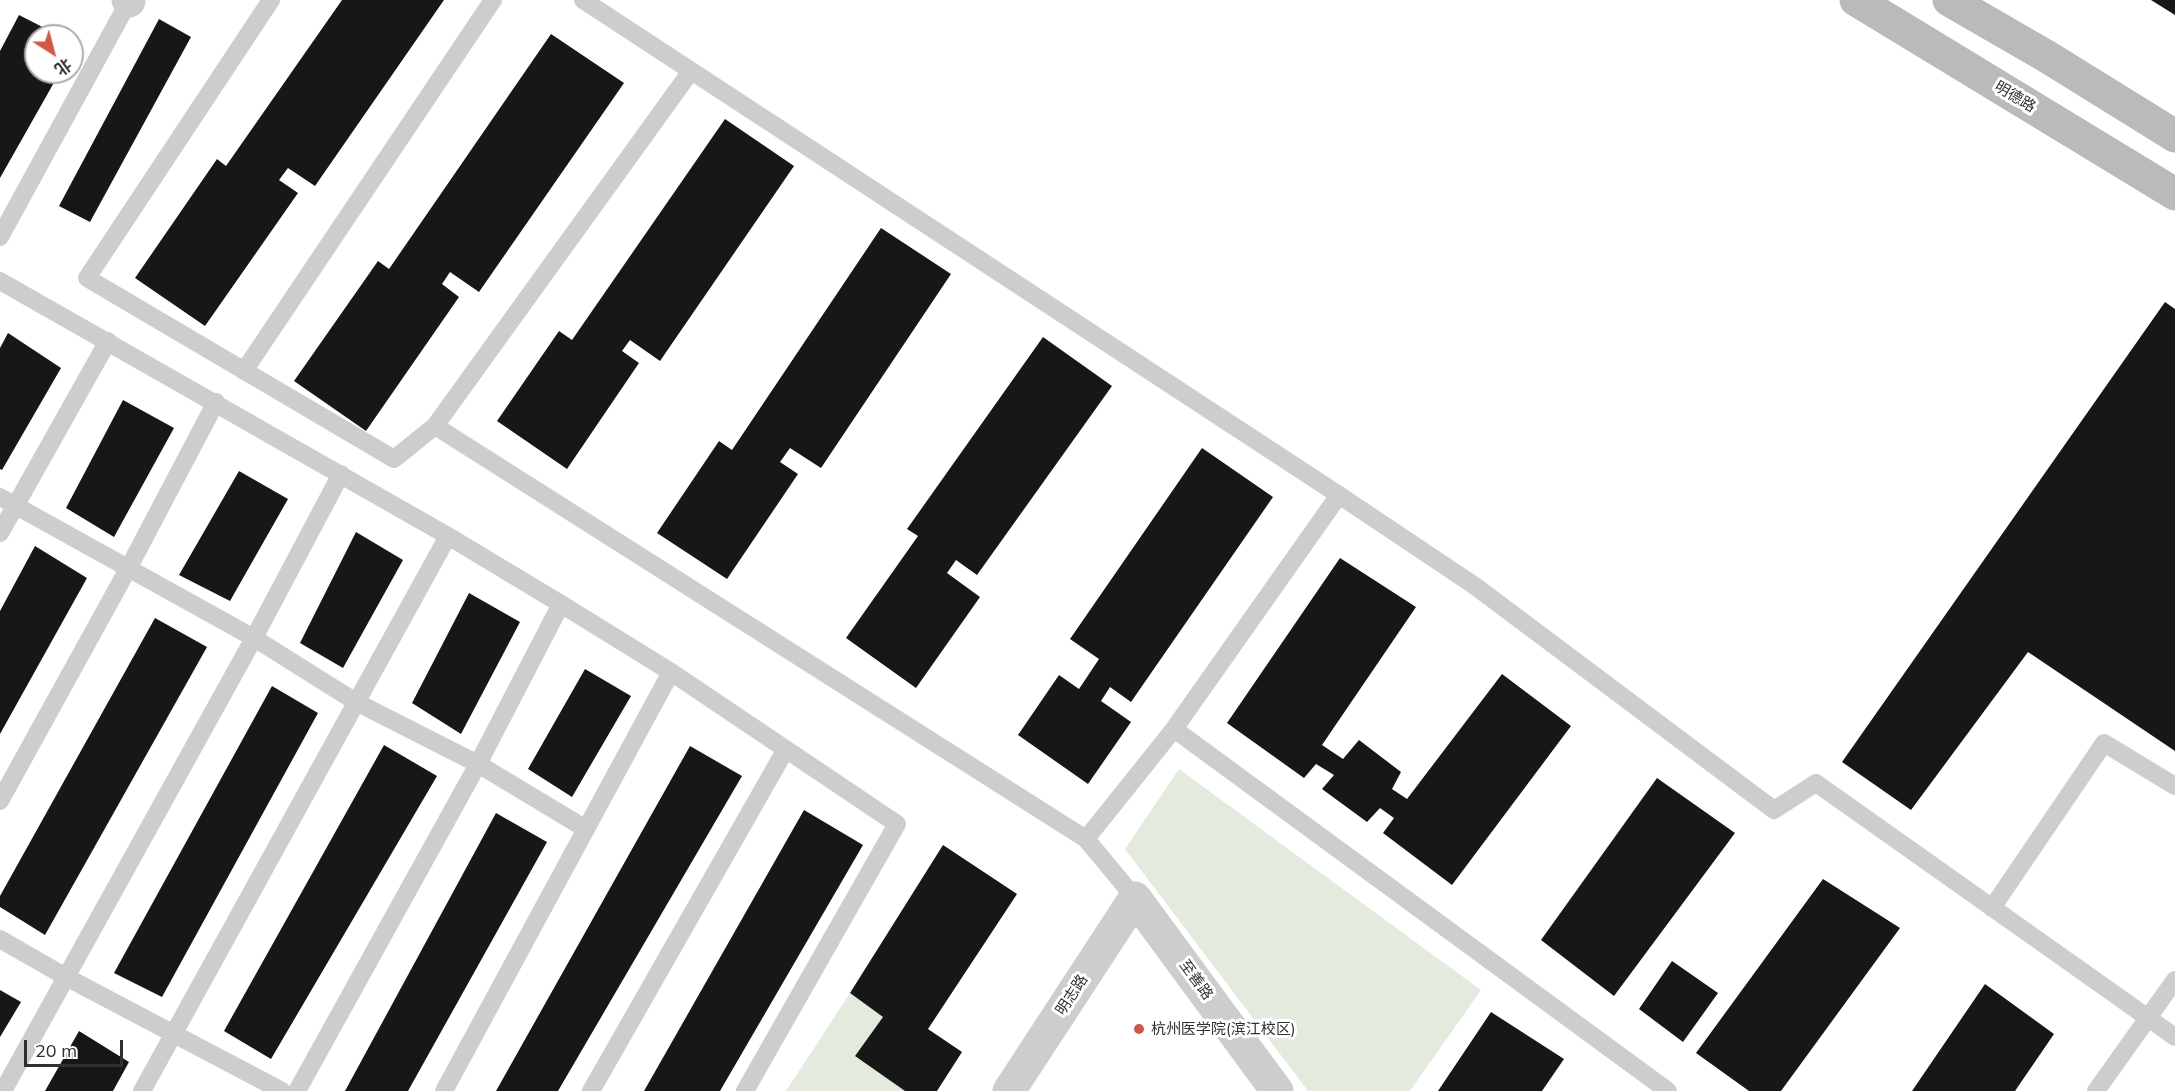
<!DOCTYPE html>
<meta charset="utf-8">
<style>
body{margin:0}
#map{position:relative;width:2175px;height:1091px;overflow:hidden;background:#fff;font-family:Mulish,"Noto Sans SC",sans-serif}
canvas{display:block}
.north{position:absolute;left:24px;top:24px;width:60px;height:60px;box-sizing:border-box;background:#fff;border:2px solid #acacac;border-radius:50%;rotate:144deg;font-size:16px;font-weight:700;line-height:24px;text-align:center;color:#303030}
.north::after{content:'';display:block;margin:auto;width:21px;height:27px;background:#d05848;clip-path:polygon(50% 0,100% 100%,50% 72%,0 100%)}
.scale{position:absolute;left:24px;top:1040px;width:99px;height:27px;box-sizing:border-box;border:3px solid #303030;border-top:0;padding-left:8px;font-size:18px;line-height:21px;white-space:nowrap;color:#303030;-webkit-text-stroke:4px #fff;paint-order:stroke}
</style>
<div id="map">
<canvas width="2175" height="1091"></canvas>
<div class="north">北</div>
<div class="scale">20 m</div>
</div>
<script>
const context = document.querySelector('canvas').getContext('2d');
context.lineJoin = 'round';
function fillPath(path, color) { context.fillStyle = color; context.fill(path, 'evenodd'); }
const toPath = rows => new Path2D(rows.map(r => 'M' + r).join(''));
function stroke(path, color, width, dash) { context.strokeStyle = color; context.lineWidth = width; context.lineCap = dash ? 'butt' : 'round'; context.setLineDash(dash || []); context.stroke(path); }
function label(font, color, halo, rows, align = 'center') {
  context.font = font + ' Mulish,"Noto Sans SC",sans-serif'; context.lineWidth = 6; context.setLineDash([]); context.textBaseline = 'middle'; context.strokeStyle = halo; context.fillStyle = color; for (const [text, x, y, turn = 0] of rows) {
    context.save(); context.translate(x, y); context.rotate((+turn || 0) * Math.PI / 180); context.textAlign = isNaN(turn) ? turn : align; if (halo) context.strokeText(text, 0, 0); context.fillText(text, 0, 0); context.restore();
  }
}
fillPath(toPath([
 [1179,769,1481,990,1410,1091,1308,1091,1125,849],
 [850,993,883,1017,855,1056,905,1091,786,1091]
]), '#e3ebdf');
fillPath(toPath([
 [342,0,444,0,315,186,288,168,279,180,298,193,205,326,135,278,217,159,226,166],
 [2151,0,2175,0,2175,15],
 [19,15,60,36,36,36,36,72,60,72,0,178,0,51],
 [159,19,191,37,90,222,59,206],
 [551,34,624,83,479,292,450,272,442,284,459,297,366,431,294,381,378,261,389,269],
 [725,119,794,166,660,361,630,340,622,351,639,363,567,469,497,421,559,331,572,340],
 [881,228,951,274,821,468,790,448,780,462,798,474,727,579,657,533,719,441,732,450],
 [2165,302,2175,309,2175,751,2028,652,1911,810,1842,762],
 [8,333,61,368,2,470,0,469,0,348],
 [1043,337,1112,386,977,575,956,560,947,573,980,597,916,688,846,638,918,536,907,529],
 [123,400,174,428,114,537,66,508],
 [1202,448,1273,497,1131,702,1110,687,1101,701,1131,722,1088,784,1018,735,1059,675,1079,689,1099,659,1070,639],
 [239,471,288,499,230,601,179,575],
 [356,532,403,560,343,668,300,643],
 [35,546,87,578,0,734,0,611],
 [1340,558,1416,607,1322,745,1343,759,1359,740,1401,772,1392,789,1407,799,1502,674,1571,726,1452,885,1383,833,1394,818,1380,808,1367,822,1322,789,1334,775,1316,764,1304,778,1227,723],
 [469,593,520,622,461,734,412,703],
 [155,618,207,647,45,935,0,907,0,896],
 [585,669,631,696,572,797,528,769],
 [272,686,318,713,162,997,114,973],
 [384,745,437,776,271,1059,224,1031],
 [690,746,742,776,558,1091,496,1091],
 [1657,778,1735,833,1614,996,1541,940],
 [804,810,863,845,720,1091,644,1091],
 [496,813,547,842,408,1091,345,1091],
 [943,845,1017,894,928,1029,962,1052,937,1091,905,1091,855,1056,883,1017,850,993],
 [1823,879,1900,928,1781,1091,1749,1091,1696,1053],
 [1672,961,1718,993,1683,1042,1639,1009],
 [1985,984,2054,1034,2015,1091,1912,1091],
 [0,990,21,1002,0,1037],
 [1491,1012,1564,1059,1542,1091,1438,1091],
 [79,1031,129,1062,113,1091,45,1091]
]), '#171717');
stroke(toPath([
 [271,0,87,278,394,459,435,426,1086,839],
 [583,0,1339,495,1475,586,1774,810,1816,783,2175,1037],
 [0,237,129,1],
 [0,281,448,536,561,604,671,672,897,824,745,1091],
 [244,371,493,0],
 [435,426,691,71],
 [0,497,254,638,356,702,478,764,586,829],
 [0,533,108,341],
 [1174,729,1668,1091],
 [0,801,128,569,216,402],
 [1135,898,1086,839,1174,729,1339,495],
 [1992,908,2104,743,2175,786],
 [0,939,66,977,282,1091],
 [3,1091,254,638,341,474],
 [142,1091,448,536],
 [297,1091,478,764,561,604],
 [444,1091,671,672],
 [591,1091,786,749],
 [2096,1091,2175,980]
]), '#cdcdcd', 18);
stroke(toPath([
 [128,0,129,1],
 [1009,1091,1135,898,1277,1091]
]), '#cdcdcd', 33);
stroke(toPath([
 [1856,0,2175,194],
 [1949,0,2046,56,2175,136]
]), '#bababa', 33);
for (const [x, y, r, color] of [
 [1139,1029,6,"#d05848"]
]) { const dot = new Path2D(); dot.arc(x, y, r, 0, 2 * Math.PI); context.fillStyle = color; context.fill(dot); stroke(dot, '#fff', 2); }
label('15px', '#303030', '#fff', [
 ["明德路",2015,97,31],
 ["至善路",1196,980,54],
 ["明志路",1072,995,-57]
]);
label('15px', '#303030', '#fff', [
 ["杭州医学院(滨江校区)",1151,1029]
], 'left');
</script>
